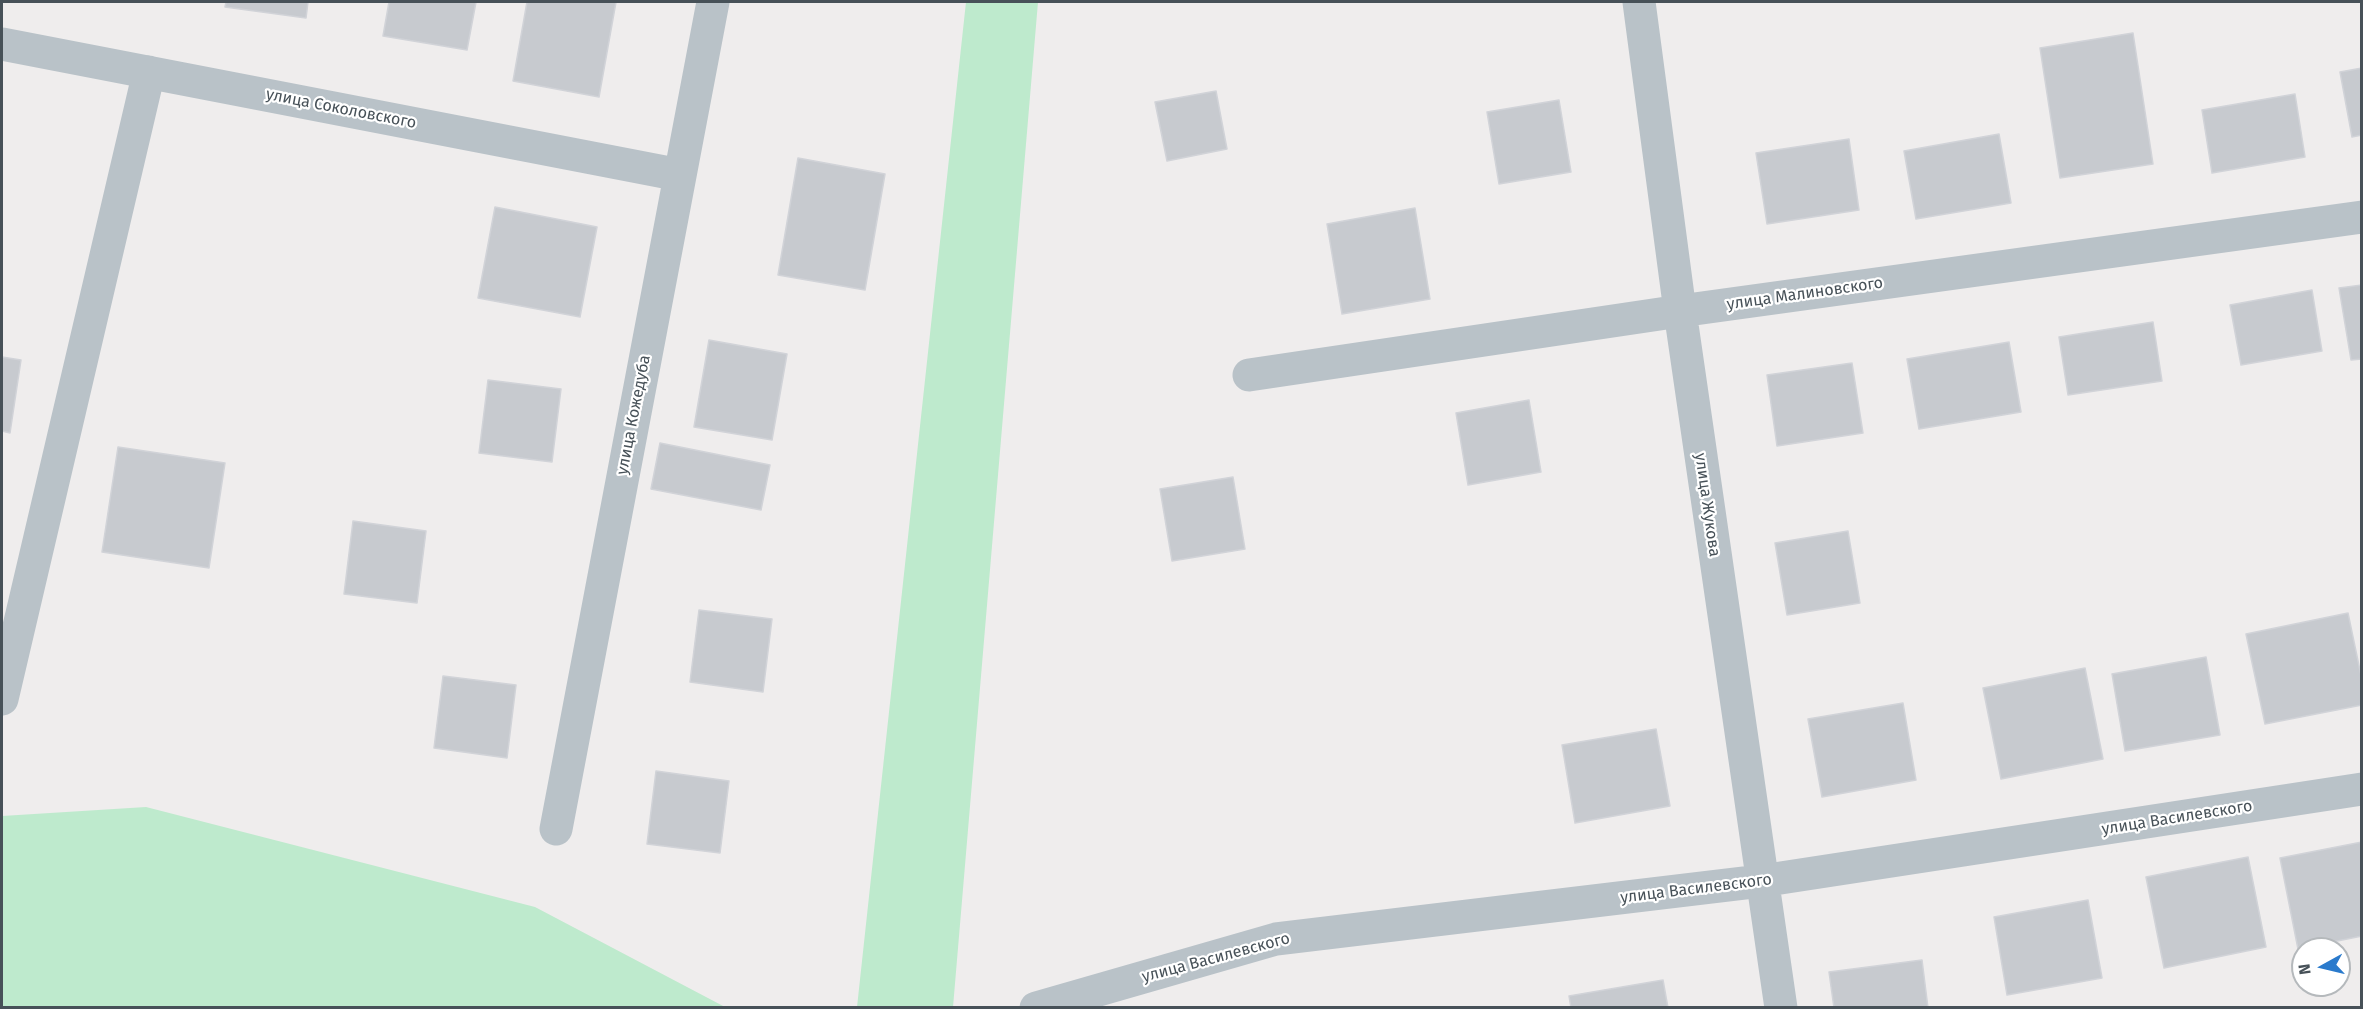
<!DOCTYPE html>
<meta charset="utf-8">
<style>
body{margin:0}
#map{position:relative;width:2363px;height:1009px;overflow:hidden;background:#efeded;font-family:"Fira Sans",sans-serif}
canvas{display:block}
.frame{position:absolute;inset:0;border:3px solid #475158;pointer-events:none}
.north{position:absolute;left:2291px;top:937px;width:60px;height:60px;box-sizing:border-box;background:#fff;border:2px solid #b5b9bc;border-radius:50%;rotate:262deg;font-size:16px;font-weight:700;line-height:24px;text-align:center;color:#475158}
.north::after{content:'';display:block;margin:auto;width:21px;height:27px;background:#2a7acc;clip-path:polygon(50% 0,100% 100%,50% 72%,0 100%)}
</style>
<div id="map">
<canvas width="2363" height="1009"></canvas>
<div class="frame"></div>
<div class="north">N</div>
</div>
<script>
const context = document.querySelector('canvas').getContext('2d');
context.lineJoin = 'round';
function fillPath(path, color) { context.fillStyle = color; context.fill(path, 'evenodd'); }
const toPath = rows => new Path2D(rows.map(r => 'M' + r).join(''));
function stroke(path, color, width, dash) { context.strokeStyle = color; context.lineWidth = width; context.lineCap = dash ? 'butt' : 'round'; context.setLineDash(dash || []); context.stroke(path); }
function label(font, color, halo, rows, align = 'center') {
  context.font = font + ' "Fira Sans",sans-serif'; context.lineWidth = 4.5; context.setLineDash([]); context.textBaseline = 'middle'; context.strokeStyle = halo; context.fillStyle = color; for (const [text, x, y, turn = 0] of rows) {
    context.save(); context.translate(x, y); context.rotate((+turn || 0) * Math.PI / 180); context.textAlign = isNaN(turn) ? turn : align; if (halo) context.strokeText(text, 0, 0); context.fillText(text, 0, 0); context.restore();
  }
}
fillPath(toPath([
 [966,2,1038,2,953,1007,857,1007],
 [146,807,535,907,725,1007,2,1007,2,816]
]), '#beeacd');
const building = toPath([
 [226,2,308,2,306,18,225,7,226,2],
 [389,2,476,2,467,50,383,36,389,2],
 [527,2,616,2,599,97,513,81,527,2],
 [2133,33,2153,164,2060,178,2040,48,2133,33],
 [2362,68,2362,135,2352,137,2340,72,2362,68],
 [1216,91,1227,149,1167,161,1155,102,1216,91],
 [2295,94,2305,157,2212,173,2202,110,2295,94],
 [1559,100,1571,172,1499,184,1487,112,1559,100],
 [1999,134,2011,203,1916,219,1904,151,1999,134],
 [1849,139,1859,210,1767,224,1756,153,1849,139],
 [798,158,885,174,865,290,778,275,798,158],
 [495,207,597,227,580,317,478,298,495,207],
 [1415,208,1430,299,1342,314,1327,224,1415,208],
 [2362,285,2362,359,2351,360,2339,288,2362,285],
 [2312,290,2322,351,2241,365,2230,305,2312,290],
 [2153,322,2162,381,2068,395,2059,337,2153,322],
 [709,340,787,354,772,440,694,427,709,340],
 [2009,342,2021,412,1919,429,1907,359,2009,342],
 [2,357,21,360,10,433,2,431,2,357],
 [1852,363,1863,433,1777,446,1767,375,1852,363],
 [488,380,561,389,552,462,479,453,488,380],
 [1529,400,1541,472,1468,485,1456,413,1529,400],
 [660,443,770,465,761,510,651,489,660,443],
 [118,447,225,463,209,568,102,552,118,447],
 [1233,477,1245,549,1172,561,1160,489,1233,477],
 [353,521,426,531,417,603,344,594,353,521],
 [1848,531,1860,603,1787,615,1775,543,1848,531],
 [699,610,772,619,763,692,690,682,699,610],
 [2348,613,2362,680,2362,705,2265,724,2246,634,2348,613],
 [2206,657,2220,735,2125,751,2112,674,2206,657],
 [2085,668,2103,759,2001,779,1983,688,2085,668],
 [443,676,516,685,507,758,434,748,443,676],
 [1903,703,1916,780,1822,797,1808,719,1903,703],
 [1656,729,1670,806,1575,823,1562,745,1656,729],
 [656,771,729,781,720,853,647,844,656,771],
 [2362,842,2362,936,2298,949,2280,858,2362,842],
 [2248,857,2266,947,2164,968,2146,877,2248,857],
 [2088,900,2102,978,2007,995,1994,917,2088,900],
 [1922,960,1928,1008,1834,1008,1829,972,1922,960],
 [1663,980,1668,1008,1571,1008,1569,996,1663,980]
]);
fillPath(building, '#c7cacf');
stroke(building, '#d1d3d8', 1.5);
stroke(toPath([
 [1639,2,1680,311,1781,1008],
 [2,44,680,175],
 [1249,375,1680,311,2362,217],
 [2,699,149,72],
 [556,829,713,2],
 [1036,1008,1276,939,1761,881,2362,789]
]), '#b9c2c8', 33);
label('16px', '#475158', '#fff', [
 ["улица Соколовского",341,109,11],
 ["улица Малиновского",1805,294,-8],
 ["улица Кожедуба",634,415,-79],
 ["улица Жукова",1707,505,82],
 ["улица Василевского",2177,818,-9],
 ["улица Василевского",1696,889,-7],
 ["улица Василевского",1216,958,-15]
]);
</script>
